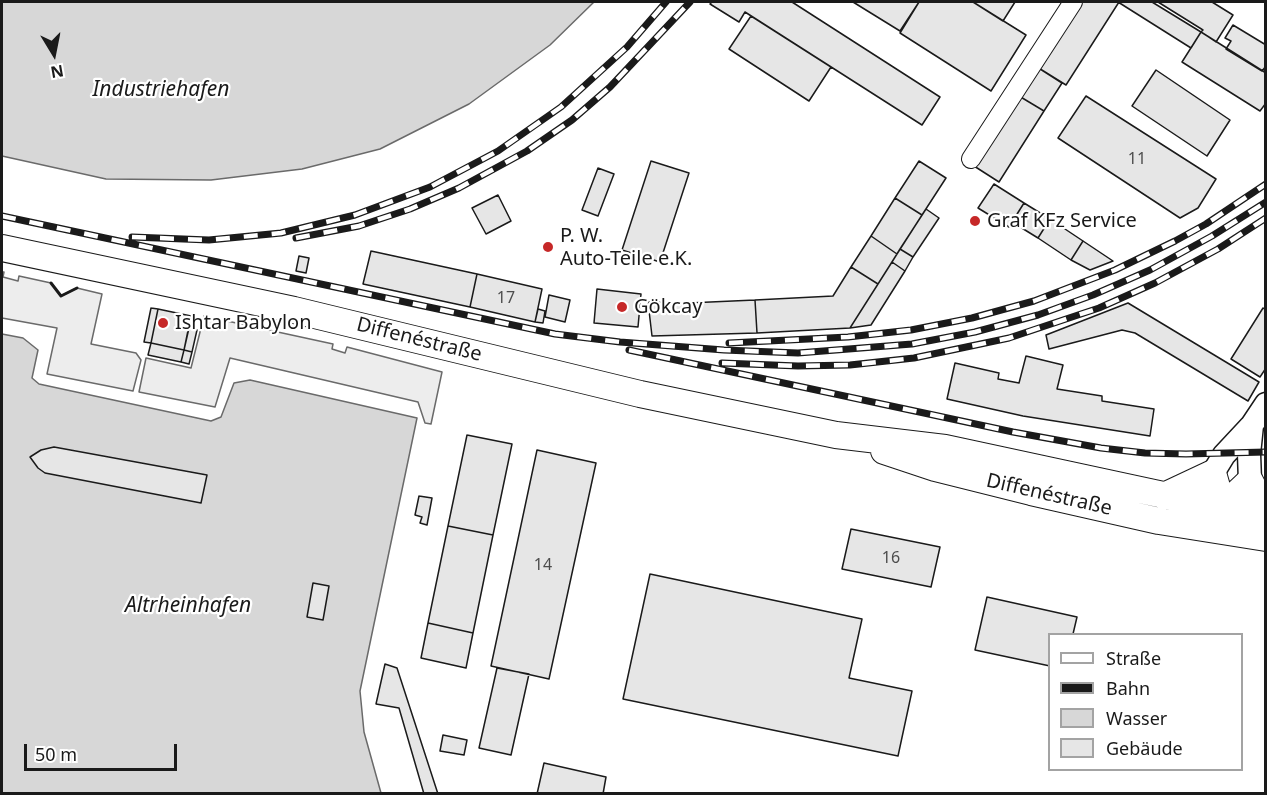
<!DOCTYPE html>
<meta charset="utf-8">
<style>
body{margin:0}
#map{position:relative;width:1267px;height:795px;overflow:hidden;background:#fff;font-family:"Noto Sans",sans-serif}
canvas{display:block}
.frame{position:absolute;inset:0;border:3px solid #1a1a1a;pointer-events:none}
.legend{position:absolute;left:1048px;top:633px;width:195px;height:138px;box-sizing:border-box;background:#fff;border:2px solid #a3a3a3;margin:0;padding:8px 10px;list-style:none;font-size:18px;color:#1a1a1a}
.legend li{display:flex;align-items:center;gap:12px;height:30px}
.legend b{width:30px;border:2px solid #a3a3a3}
.north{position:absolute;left:24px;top:24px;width:60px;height:60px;-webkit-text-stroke:4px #fff;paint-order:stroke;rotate:170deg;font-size:16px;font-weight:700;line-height:24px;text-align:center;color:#1a1a1a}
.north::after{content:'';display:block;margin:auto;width:21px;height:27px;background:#1a1a1a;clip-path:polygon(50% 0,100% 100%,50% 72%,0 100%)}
.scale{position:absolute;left:24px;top:744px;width:153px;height:27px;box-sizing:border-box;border:3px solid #1a1a1a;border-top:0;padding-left:8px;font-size:18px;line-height:21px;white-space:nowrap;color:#1a1a1a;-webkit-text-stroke:4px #fff;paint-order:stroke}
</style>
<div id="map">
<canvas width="1267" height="795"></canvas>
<div class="frame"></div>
<ul class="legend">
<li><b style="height:8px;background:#fff"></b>Straße</li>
<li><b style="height:8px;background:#1a1a1a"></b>Bahn</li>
<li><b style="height:16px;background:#d7d7d7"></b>Wasser</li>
<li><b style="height:16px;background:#e6e6e6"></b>Gebäude</li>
</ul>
<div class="north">N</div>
<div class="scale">50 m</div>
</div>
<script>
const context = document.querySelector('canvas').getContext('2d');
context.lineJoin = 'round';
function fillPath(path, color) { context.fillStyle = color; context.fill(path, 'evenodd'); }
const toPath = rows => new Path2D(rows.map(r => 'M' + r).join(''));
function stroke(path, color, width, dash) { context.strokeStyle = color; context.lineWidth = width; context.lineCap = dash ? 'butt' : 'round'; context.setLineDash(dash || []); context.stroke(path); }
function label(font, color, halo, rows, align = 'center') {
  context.font = font + ' "Noto Sans",sans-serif'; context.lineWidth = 4.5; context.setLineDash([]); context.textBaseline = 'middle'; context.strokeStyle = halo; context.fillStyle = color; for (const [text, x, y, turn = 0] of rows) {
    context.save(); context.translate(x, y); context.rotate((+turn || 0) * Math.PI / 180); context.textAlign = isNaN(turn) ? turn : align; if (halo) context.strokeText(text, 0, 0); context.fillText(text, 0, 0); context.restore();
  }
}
const built = toPath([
 [2,272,4,272,3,277,18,281,19,276,51,283,61,296,77,288,102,294,91,344,136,353,141,360,133,391,47,374,57,328,2,318,2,272],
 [204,316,333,344,332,349,345,353,347,347,442,372,431,424,425,423,418,402,230,358,215,407,139,392,146,358,191,368,204,316]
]);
fillPath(built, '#ededed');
stroke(built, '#6a6a6a', 1.5);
const water = toPath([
 [2,2,594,2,550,45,469,104,380,149,302,169,211,180,106,179,2,156,2,2],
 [2,334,23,338,38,350,32,378,39,384,211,421,221,417,234,383,250,380,417,418,360,691,364,732,381,793,2,793,2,334]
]);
fillPath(water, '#d7d7d7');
stroke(water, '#6a6a6a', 1.5);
const building = toPath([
 [712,2,792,2,940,97,922,125,745,12,739,22,710,4,712,2],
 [853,2,919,2,900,31,853,2],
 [919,2,973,2,1026,35,991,91,900,33,919,2],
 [973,2,1015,2,1003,21,973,2],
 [1078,2,1119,2,1066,85,1037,67,1078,2],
 [1118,2,1152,2,1201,32,1191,48,1118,2],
 [1158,2,1212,2,1233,15,1216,42,1201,32,1203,30,1158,2],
 [751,16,831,67,809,101,729,49,751,16],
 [1233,25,1266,45,1266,66,1262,71,1226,49,1231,41,1225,38,1233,25],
 [1201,32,1266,73,1266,103,1260,111,1182,62,1201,32],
 [1037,67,1062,83,1044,111,1019,96,1037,67],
 [1156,70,1230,120,1207,156,1132,106,1156,70],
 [1019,96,1044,111,999,182,974,166,1019,96],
 [1086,96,1216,179,1198,208,1180,218,1058,138,1086,96],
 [651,161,689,173,660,262,622,250,651,161],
 [919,161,946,178,922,215,895,198,919,161],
 [598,168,614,174,598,216,582,210,598,168],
 [994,184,1024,203,1009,227,978,208,994,184],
 [498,195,511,221,486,234,472,208,498,195],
 [895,198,922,215,897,254,871,236,895,198],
 [1024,203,1050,219,1038,238,1012,222,1024,203],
 [926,209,939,218,913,257,900,249,926,209],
 [1050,219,1083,241,1071,260,1038,238,1050,219],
 [871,236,897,254,878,284,851,267,871,236],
 [1083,241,1113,261,1090,270,1071,260,1083,241],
 [900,249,913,257,905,271,892,262,900,249],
 [371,251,477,274,470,307,363,284,371,251],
 [299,256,309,258,306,273,296,271,299,256],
 [892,262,905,271,871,325,850,328,892,262],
 [851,267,878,284,850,328,757,333,755,300,833,296,851,267],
 [477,274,542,289,535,322,470,307,477,274],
 [597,289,641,294,638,327,594,323,597,289],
 [549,295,570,300,565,322,545,317,549,295],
 [755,300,757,333,652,336,648,302,688,303,755,300],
 [1128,303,1259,382,1248,401,1135,333,1122,330,1049,349,1046,335,1128,303],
 [151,308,158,309,151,343,144,342,151,308],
 [1263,308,1266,310,1266,368,1260,377,1231,359,1263,308],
 [158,309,191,316,184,350,151,343,158,309],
 [538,309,545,311,543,323,535,322,538,309],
 [189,328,197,330,192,352,184,350,189,328],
 [151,343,184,350,181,362,148,355,151,343],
 [184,350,192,352,189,364,181,362,184,350],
 [1026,356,1063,365,1057,389,1102,396,1102,401,1154,409,1150,436,1023,416,947,399,955,363,999,373,998,379,1019,383,1026,356],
 [467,435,512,444,493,535,448,526,467,435],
 [54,447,207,475,201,503,45,473,38,468,30,457,41,450,54,447],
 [537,450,596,463,549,679,491,666,537,450],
 [419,496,432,498,427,525,420,523,422,517,415,515,419,496],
 [448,526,493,535,473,633,428,623,448,526],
 [851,529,940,547,931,587,842,569,851,529],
 [650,574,862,619,849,678,912,691,898,756,623,699,650,574],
 [313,583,329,586,323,620,307,617,313,583],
 [987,597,1077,617,1073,634,1050,634,1050,666,975,650,987,597],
 [428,623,473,633,466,668,421,658,428,623],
 [385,664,397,668,438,794,424,794,399,708,376,704,385,664],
 [497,668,529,674,511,755,479,748,497,668],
 [443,735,467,740,464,755,440,751,443,735],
 [544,763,606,777,603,794,537,794,544,763]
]);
fillPath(building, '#e6e6e6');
stroke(building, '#1a1a1a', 1.5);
const minor = toPath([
 [971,159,1073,2]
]);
const tertiary = toPath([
 [1213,473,1224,455,1252,425,1266,404],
 [1250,481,1249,454,1252,425]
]);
const secondary = toPath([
 [2,248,294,310,640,394,836,435,945,448,1266,517],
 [884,451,935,468,1031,492,1159,521,1266,538],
 [1164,496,1213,473,1227,522],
 [1213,516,1250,481,1266,512]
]);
stroke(minor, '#1a1a1a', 20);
stroke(tertiary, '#1a1a1a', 25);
stroke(secondary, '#1a1a1a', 28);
stroke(minor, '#fff', 18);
stroke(tertiary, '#fff', 22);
stroke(secondary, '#fff', 26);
const rail = toPath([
 [2,216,555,334,620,342,724,350,798,353,912,344,975,332,1038,315,1093,295,1150,270,1212,236,1266,202],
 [132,237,209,240,281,233,355,215,430,187,498,151,561,107,627,47,666,2],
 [296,238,359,226,410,209,459,188,527,151,572,120,610,87,690,2],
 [729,343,848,337,911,330,972,318,1034,301,1115,270,1175,241,1206,224,1266,184],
 [629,350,1013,432,1101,448,1145,453,1186,454,1266,452],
 [722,363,798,366,850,365,914,358,1009,338,1099,308,1155,283,1218,249,1266,218]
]);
stroke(rail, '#1a1a1a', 7);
stroke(rail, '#fff', 4.5, [14]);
stroke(toPath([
 [51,283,61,296,77,288]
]), '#1a1a1a', 3);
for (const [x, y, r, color] of [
 [975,221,6,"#c62828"],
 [548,247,6,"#c62828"],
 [622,307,6,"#c62828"],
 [163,323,6,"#c62828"]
]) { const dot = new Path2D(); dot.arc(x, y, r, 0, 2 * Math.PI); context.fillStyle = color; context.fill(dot); stroke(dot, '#fff', 2); }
label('16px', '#4d4d4d', null, [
 ["11",1137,159],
 ["17",506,298],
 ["16",891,558],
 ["14",543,565]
]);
label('20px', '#1a1a1a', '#fff', [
 ["Graf KFz Service",987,221],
 ["P. W.",560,236],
 ["Auto-Teile e.K.",560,259],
 ["Gökcay",634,307],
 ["Ishtar Babylon",175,323]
], 'left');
label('20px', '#1a1a1a', '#fff', [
 ["Diffenéstraße",419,340,14],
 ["Diffenéstraße",1049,495,13]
]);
label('italic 21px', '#1a1a1a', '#fff', [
 ["Industriehafen",161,90],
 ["Altrheinhafen",188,606]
]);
</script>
